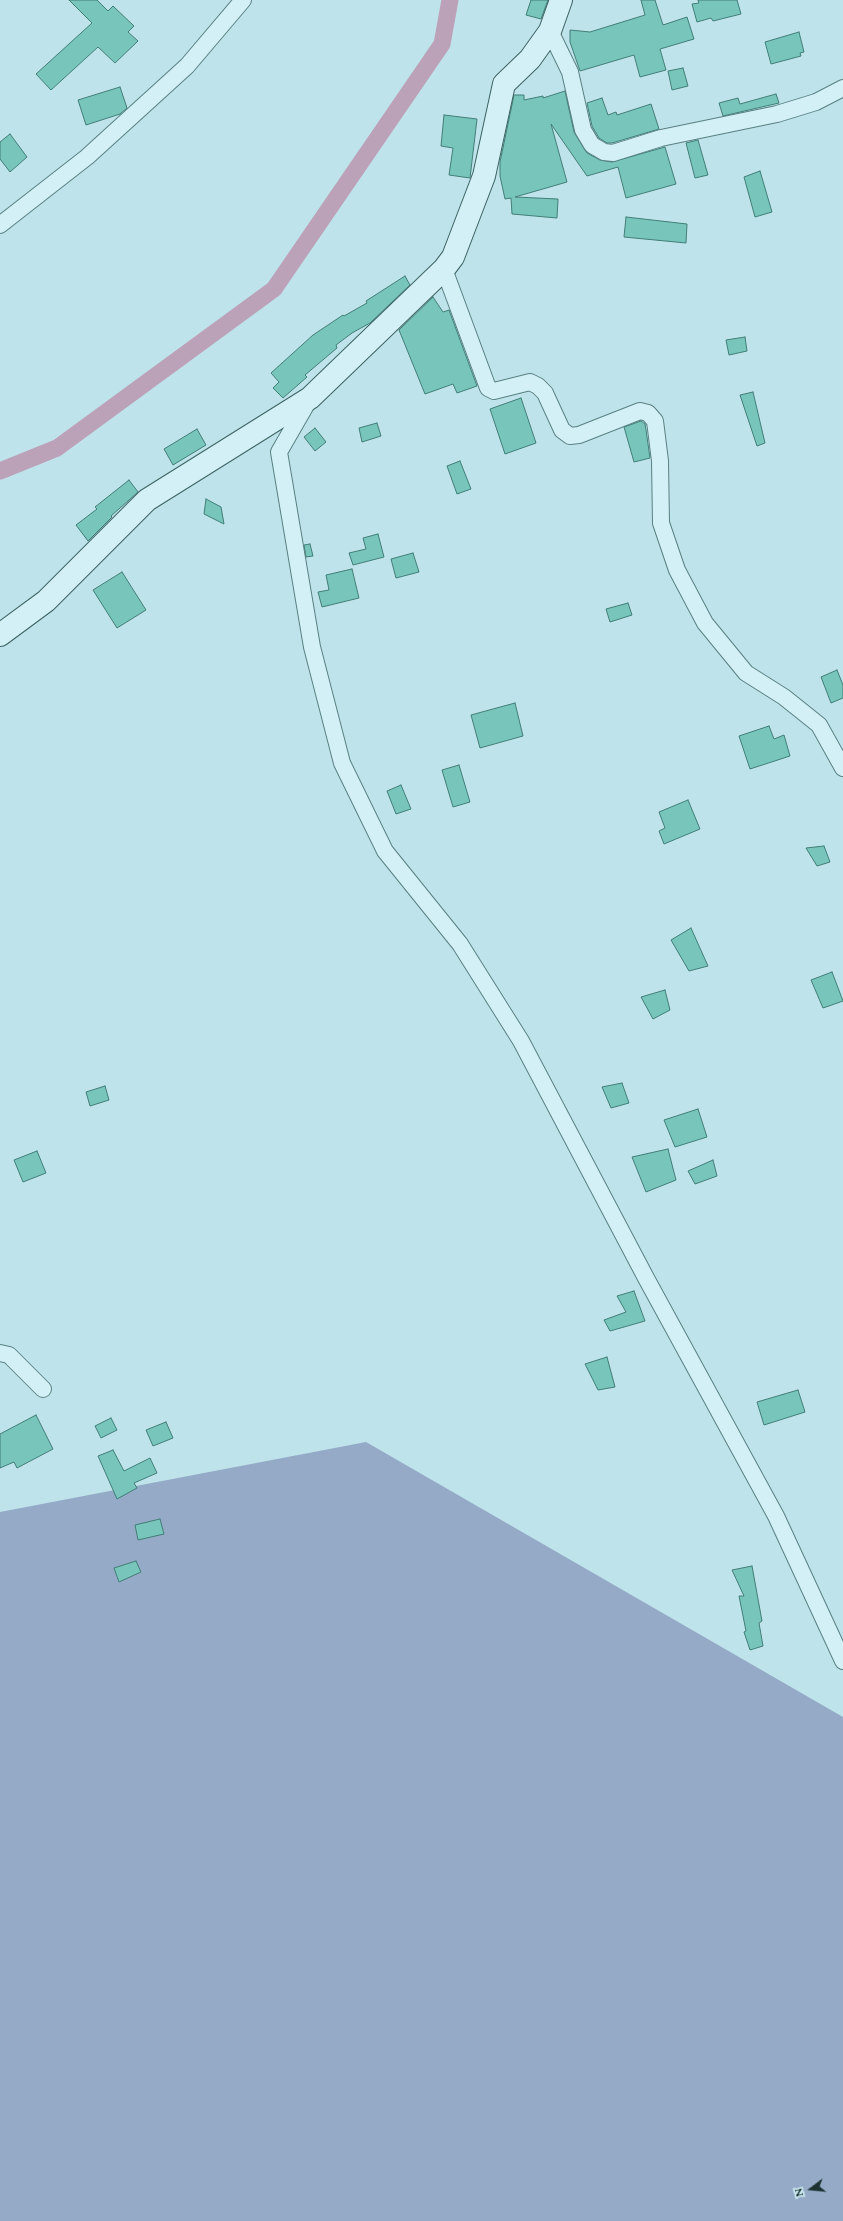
<!DOCTYPE html>
<style>
body{margin:0}
#map{position:relative;width:843px;height:2221px;overflow:hidden;background:#bfe3ea;font-family:Spectral,serif}
canvas{display:block}
.north{position:absolute;left:791px;top:2169px;width:40px;height:40px;-webkit-text-stroke:3px #ceecf2;paint-order:stroke;rotate:254deg;font-size:11px;font-weight:700;line-height:16px;text-align:center;color:#1c3231}
.north::after{content:'';display:block;margin:auto;width:14px;height:18px;background:#1c3231;clip-path:polygon(50% 0,100% 100%,50% 72%,0 100%)}
</style>
<div id="map">
<canvas width="843" height="2221"></canvas>
<div class="north">N</div>
</div>
<script>
const context = document.querySelector('canvas').getContext('2d');
context.lineJoin = 'round';
function fillPath(path, color) { context.fillStyle = color; context.fill(path, 'evenodd'); }
const toPath = rows => new Path2D(rows.map(r => 'M' + r).join(''));
function stroke(path, color, width, dash) { context.strokeStyle = color; context.lineWidth = width; context.lineCap = dash ? 'butt' : 'round'; context.setLineDash(dash || []); context.stroke(path); }
fillPath(toPath([
 [366,1442,843,1717,843,2221,0,2221,0,1512]
]), '#95aac7');
stroke(toPath([
 [0,471,57,448,274,289,442,44,450,0]
]), '#bca2b8', 17);
const building = toPath([
 [69,0,97,0,108,11,113,6,134,26,128,32,138,41,115,63,98,47,51,90,36,74,92,23,69,0],
 [531,0,548,0,541,19,526,15,531,0],
 [641,0,655,0,663,25,687,17,694,39,660,49,666,70,640,77,634,55,580,71,570,42,570,30,590,32,645,15,641,0],
 [698,0,737,0,741,14,713,21,711,18,697,22,692,4,699,3,698,0],
 [799,32,804,52,800,53,801,56,771,64,765,42,799,32],
 [683,68,688,86,672,90,668,71,683,68],
 [120,87,127,108,120,114,86,125,78,100,120,87],
 [565,91,574,132,587,153,600,160,612,162,665,147,676,184,626,198,618,167,587,176,551,124,567,182,515,197,558,199,557,218,512,214,511,198,505,199,500,176,500,162,514,95,524,95,524,100,543,96,543,98,565,91],
 [776,94,779,103,723,116,719,103,738,98,740,104,776,94],
 [602,98,608,115,616,112,617,115,651,104,659,129,612,143,607,143,599,138,592,126,587,103,602,98],
 [444,115,477,119,470,178,449,175,453,148,441,146,444,115],
 [10,134,27,157,10,172,0,159,0,142,10,134],
 [698,140,708,175,695,178,686,143,698,140],
 [760,171,772,212,755,217,744,177,760,171],
 [626,217,687,224,686,243,624,237,626,217],
 [405,276,410,285,370,323,352,333,336,345,337,348,305,375,307,377,283,398,273,388,279,382,271,373,313,335,343,315,344,316,367,303,366,301,405,276],
 [433,297,443,312,449,310,477,386,457,393,453,384,425,394,399,330,433,297],
 [745,337,747,351,729,355,726,340,745,337],
 [753,392,765,443,757,446,740,395,753,392],
 [521,398,536,443,505,454,490,409,521,398],
 [641,421,645,424,646,430,650,458,634,462,624,427,641,421],
 [377,423,381,436,362,442,359,428,377,423],
 [315,428,326,442,315,451,304,437,315,428],
 [197,429,206,445,173,465,164,449,197,429],
 [460,461,471,489,457,494,447,466,460,461],
 [129,480,138,492,111,516,112,517,88,541,76,525,97,509,95,507,129,480],
 [206,499,221,507,224,524,204,514,206,499],
 [378,534,384,557,353,565,349,553,366,549,363,538,378,534],
 [310,544,313,556,306,557,304,545,310,544],
 [413,553,419,572,396,578,391,559,413,553],
 [352,569,359,598,322,607,318,592,329,590,326,575,352,569],
 [122,572,146,610,117,628,93,590,122,572],
 [628,603,632,615,610,622,606,609,628,603],
 [837,670,843,685,843,698,831,703,821,677,837,670],
 [515,703,523,736,480,748,471,715,515,703],
 [769,726,774,739,784,735,790,756,750,769,739,736,769,726],
 [459,765,470,802,453,807,442,770,459,765],
 [401,785,411,809,396,814,387,791,401,785],
 [688,800,700,829,664,844,659,831,665,828,659,812,688,800],
 [824,846,830,862,817,866,806,848,824,846],
 [691,928,708,966,689,971,671,940,691,928],
 [832,972,843,1001,823,1008,811,980,832,972],
 [665,990,670,1010,653,1019,641,997,665,990],
 [622,1083,629,1103,611,1108,602,1087,622,1083],
 [105,1086,109,1100,90,1106,86,1092,105,1086],
 [698,1109,707,1137,675,1147,664,1120,698,1109],
 [668,1149,676,1180,646,1192,632,1157,668,1149],
 [37,1151,46,1173,23,1182,14,1160,37,1151],
 [713,1160,717,1176,695,1184,688,1171,713,1160],
 [634,1291,645,1321,610,1331,604,1320,626,1312,617,1296,634,1291],
 [607,1357,615,1387,598,1390,585,1364,607,1357],
 [798,1390,805,1412,764,1425,757,1402,798,1390],
 [36,1415,53,1449,17,1468,14,1462,0,1468,0,1434,36,1415],
 [111,1418,117,1430,101,1438,95,1426,111,1418],
 [166,1422,173,1438,153,1446,146,1430,166,1422],
 [113,1450,124,1471,150,1458,157,1473,134,1483,137,1488,117,1499,98,1456,113,1450],
 [160,1519,164,1534,138,1540,135,1525,160,1519],
 [136,1561,141,1572,119,1582,114,1568,136,1561],
 [752,1566,762,1621,759,1623,763,1646,750,1650,744,1632,746,1631,739,1596,744,1596,732,1570,752,1566]
]);
fillPath(building, '#78c5bc');
stroke(building, '#417e76', 1);
const street = toPath([
 [550,31,570,72,583,130,592,145,604,152,613,153,661,138,777,114,816,102,843,88],
 [0,225,87,157,187,66,243,0],
 [444,269,488,388,494,391,530,382,538,386,545,393,562,430,570,436,579,435,640,411,648,413,655,421,660,461,661,523,677,570,705,623,746,673,784,697,819,725,843,768],
 [309,400,279,452,312,647,342,763,385,851,460,944,521,1041,646,1278,776,1516,843,1661],
 [0,1353,9,1355,43,1389]
]);
const secondary = toPath([
 [0,635,46,601,147,500,310,398,444,269,453,257,484,176,504,84,530,59,550,31,561,0]
]);
stroke(street, '#598181', 18);
stroke(secondary, '#3c6361', 24);
stroke(street, '#d2f0f6', 16);
stroke(secondary, '#d2f0f6', 22);
</script>
